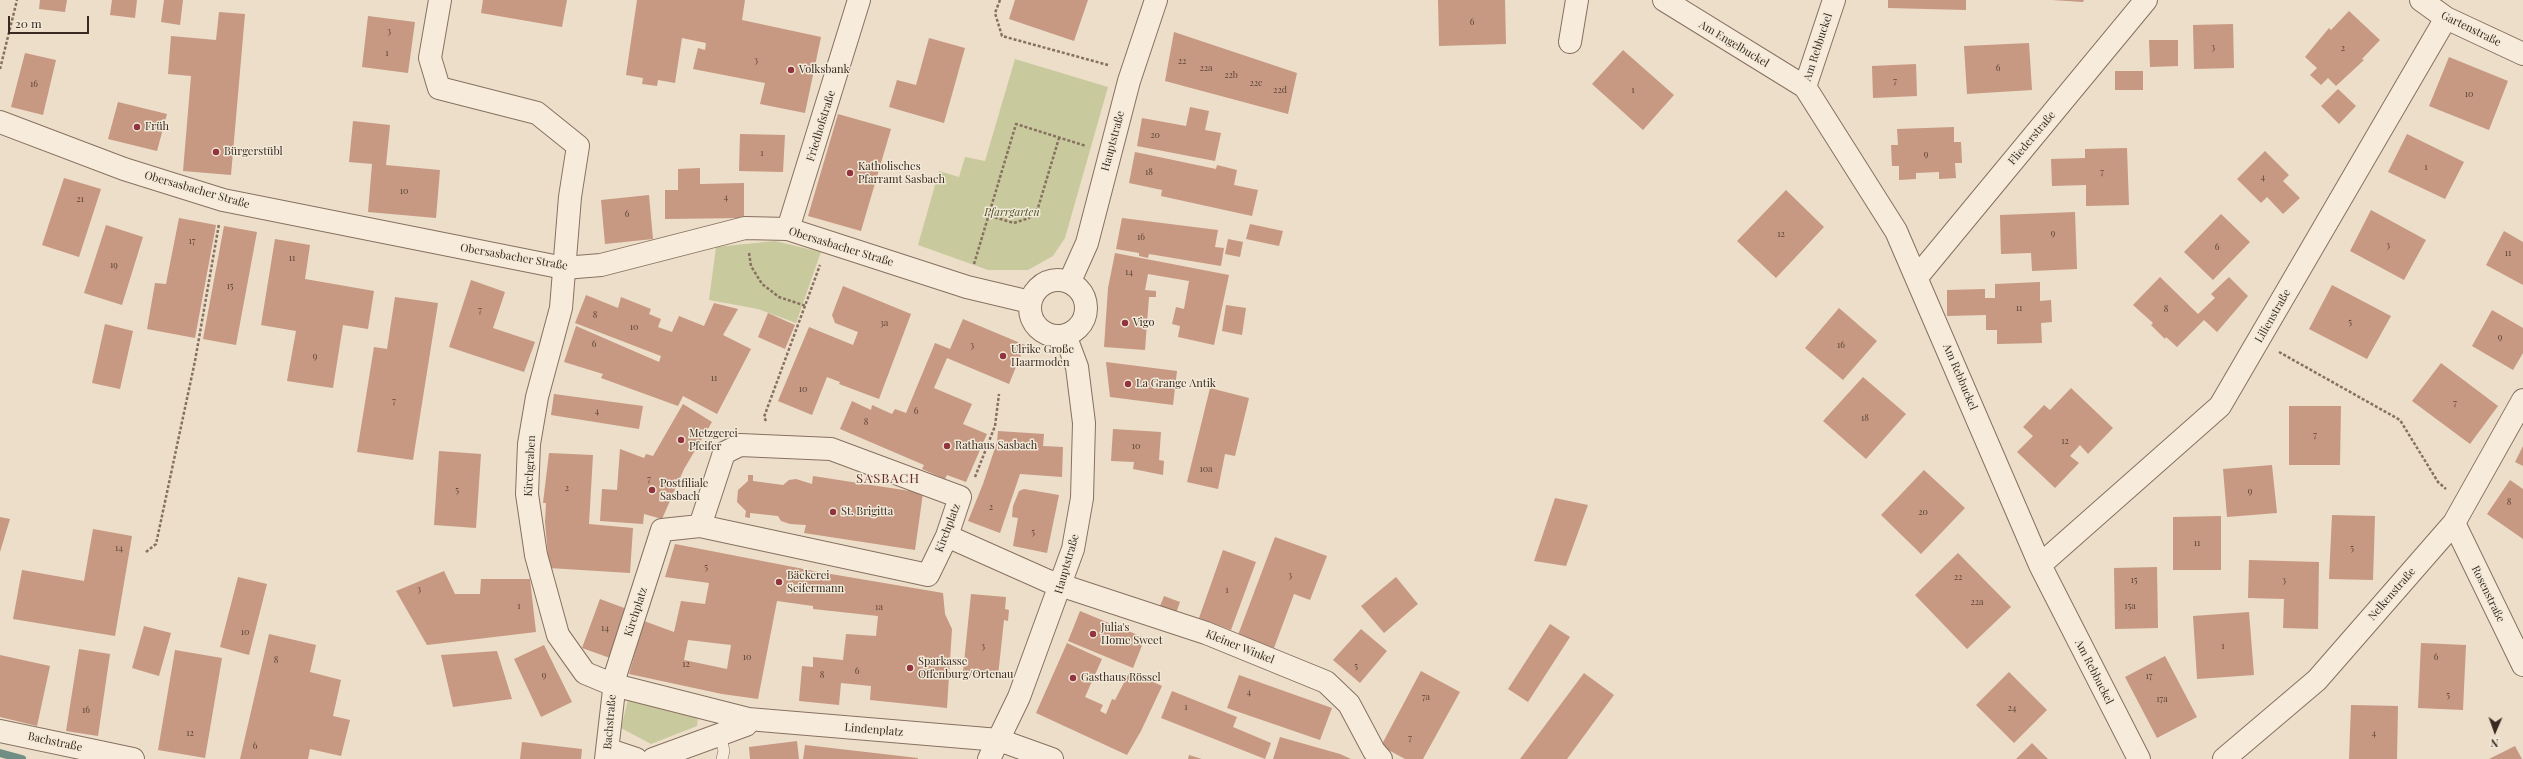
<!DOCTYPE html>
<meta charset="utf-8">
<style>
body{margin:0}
#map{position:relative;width:2523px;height:759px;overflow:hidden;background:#ecdec9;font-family:"Playfair Display",serif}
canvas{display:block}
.north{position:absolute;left:2475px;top:711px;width:40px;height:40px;-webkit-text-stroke:3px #f3e9d8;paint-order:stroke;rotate:182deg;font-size:11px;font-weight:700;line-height:16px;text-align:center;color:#382a21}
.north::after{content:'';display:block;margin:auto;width:14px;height:18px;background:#382a21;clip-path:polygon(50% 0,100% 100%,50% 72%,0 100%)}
.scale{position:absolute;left:8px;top:16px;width:81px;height:18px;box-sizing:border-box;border:2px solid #382a21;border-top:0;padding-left:5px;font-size:12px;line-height:14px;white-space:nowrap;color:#382a21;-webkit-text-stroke:3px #f3e9d8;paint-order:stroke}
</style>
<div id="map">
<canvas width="2523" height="759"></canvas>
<div class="north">N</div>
<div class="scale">20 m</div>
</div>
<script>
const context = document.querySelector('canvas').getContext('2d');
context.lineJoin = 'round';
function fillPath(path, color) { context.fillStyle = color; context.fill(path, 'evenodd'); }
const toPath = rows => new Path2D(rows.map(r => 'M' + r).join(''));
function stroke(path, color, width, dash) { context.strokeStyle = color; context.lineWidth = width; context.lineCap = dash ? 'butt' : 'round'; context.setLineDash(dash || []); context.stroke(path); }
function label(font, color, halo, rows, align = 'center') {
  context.font = font + ' "Playfair Display",serif'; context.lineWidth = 3; context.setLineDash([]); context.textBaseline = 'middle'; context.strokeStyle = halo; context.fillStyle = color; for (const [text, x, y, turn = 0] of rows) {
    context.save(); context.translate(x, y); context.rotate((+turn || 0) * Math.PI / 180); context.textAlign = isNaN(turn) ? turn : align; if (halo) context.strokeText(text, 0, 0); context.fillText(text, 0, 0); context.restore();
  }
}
fillPath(toPath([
 [1015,59,1108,87,1065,238,1053,256,1028,270,988,270,918,245,939,171,959,177,965,157,985,161],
 [775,241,821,252,796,323,758,309,709,300,716,247],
 [628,700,698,716,697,726,651,744,621,728]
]), '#c9c99e');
stroke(toPath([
 [0,753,22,759]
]), '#718e84', 8);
fillPath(toPath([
 [40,0,67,0,65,12,39,9],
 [112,0,137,0,135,18,110,15],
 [164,0,183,0,180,25,161,22],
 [483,0,567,0,562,27,481,13],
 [637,0,745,0,742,20,821,37,805,113,760,104,765,83,693,69,698,48,705,50,706,43,682,38,675,83,658,80,657,86,642,84,643,78,626,75],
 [1015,0,1088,0,1074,41,1009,19],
 [1438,0,1505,0,1506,44,1439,46],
 [1888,0,1966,0,1966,10,1888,8],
 [2052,0,2084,0,2083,2],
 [2349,11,2380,40,2362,59,2364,60,2336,86,2328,78,2321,85,2310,75,2317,68,2305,57,2329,28,2331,30],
 [219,12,245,14,231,175,183,171,191,76,168,74,171,36,216,40],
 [368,16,415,22,408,73,362,67],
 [2233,24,2234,68,2194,69,2193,25],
 [1174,32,1297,73,1288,114,1165,81],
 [929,38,965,48,944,123,889,107,897,80,916,85],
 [2149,40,2178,40,2178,66,2150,67],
 [2029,43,2032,90,1967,94,1964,46],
 [1623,50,1674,95,1643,130,1592,84],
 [25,53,56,60,43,115,11,107],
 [2449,57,2508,81,2489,130,2429,106],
 [1916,64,1917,96,1873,98,1872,66],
 [2115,71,2143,71,2143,90,2115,90],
 [2338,89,2356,106,2339,124,2321,106],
 [118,102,167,114,157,151,108,139],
 [1190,107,1209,111,1205,130,1221,133,1215,161,1137,146,1142,118,1186,126],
 [838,114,891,129,861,231,808,216],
 [353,121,390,125,386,165,440,170,436,218,368,212,372,164,349,162],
 [1954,127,1954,142,1961,142,1962,163,1955,163,1956,178,1939,179,1939,172,1916,173,1916,179,1899,180,1899,166,1892,166,1891,145,1898,145,1897,129],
 [740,134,785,135,783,172,739,171],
 [2407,134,2464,162,2445,199,2388,172],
 [2127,148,2129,205,2086,206,2086,185,2052,186,2051,159,2085,158,2085,149],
 [2265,151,2289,175,2283,181,2300,198,2283,214,2267,197,2261,203,2237,179],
 [1135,152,1216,169,1217,165,1237,170,1234,185,1258,190,1252,216,1161,196,1162,190,1129,183],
 [700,168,700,184,744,183,744,218,665,219,665,190,678,190,678,169],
 [64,178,101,189,79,257,42,245],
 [1786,190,1824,227,1776,278,1737,241],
 [649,195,653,239,605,244,601,200],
 [2371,210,2426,240,2404,280,2350,251],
 [2075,212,2077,269,2032,271,2031,253,2001,254,2000,215],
 [2221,214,2250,242,2213,280,2184,252],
 [179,218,216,225,195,338,147,329,155,283,166,284],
 [1122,218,1218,230,1215,247,1224,248,1221,266,1149,254,1148,258,1139,256,1139,253,1116,249],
 [1250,224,1283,231,1279,246,1246,239],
 [106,225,143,237,122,305,84,293],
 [224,226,257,232,236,345,203,339],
 [2504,231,2523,242,2523,285,2486,265],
 [275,239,310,245,305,279,374,291,368,329,343,325,333,388,287,381,296,331,261,325],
 [1228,239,1243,242,1240,257,1225,254],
 [1115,253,1229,275,1214,345,1178,337,1180,326,1172,324,1176,307,1184,309,1189,281,1148,274,1145,290,1156,291,1156,297,1149,297,1145,350,1104,347,1108,288],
 [2160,277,2198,314,2215,298,2211,294,2229,277,2248,296,2217,332,2204,320,2177,347,2166,337,2165,339,2151,325,2153,323,2133,305],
 [471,280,505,292,493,328,535,342,524,372,449,347],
 [2040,282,2040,301,2051,300,2052,322,2041,323,2042,343,1997,344,1997,330,1986,330,1986,315,1947,316,1947,290,1985,289,1985,298,1995,298,1995,284],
 [2332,285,2391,316,2367,359,2309,329],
 [843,286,911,314,879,399,839,384,840,382,827,377,812,415,778,401,809,327,853,345,858,332,835,323,832,315],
 [586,295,618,308,621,297,651,309,649,314,661,319,658,327,672,332,679,316,704,326,714,303,738,309,723,335,751,349,717,414,683,396,678,406,601,378,603,374,564,362,576,326,659,362,661,356,575,323],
 [395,297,438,303,413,460,357,452,374,347,387,349],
 [1226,305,1246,308,1242,335,1222,331],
 [1839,308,1877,341,1843,380,1805,348],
 [2492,310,2523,328,2523,353,2513,370,2472,346],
 [768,313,795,325,785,349,758,337],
 [963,319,1025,345,1009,384,947,358,934,388,972,404,963,424,987,434,966,482,947,475,945,479,922,469,924,465,840,429,852,401,871,410,872,405,892,414,895,409,906,413,935,343,950,349],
 [105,324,133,331,120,389,92,383],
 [1106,362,1177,371,1173,405,1110,397],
 [2441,363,2498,406,2470,444,2412,401],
 [1863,377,1906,414,1866,459,1823,421],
 [1210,388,1249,398,1235,456,1225,454,1218,489,1187,482],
 [2071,388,2113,428,2088,454,2080,445,2070,456,2079,463,2055,488,2017,452,2033,436,2023,427,2044,405,2050,410],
 [554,394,643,406,639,429,551,415],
 [683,404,712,422,684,469,662,519,644,514,643,524,600,521,602,489,617,490,620,449,644,458,646,454,653,456],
 [2289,406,2341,406,2340,465,2289,465],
 [1113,429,1161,432,1159,460,1164,461,1163,475,1133,469,1134,462,1111,461],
 [998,431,1044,434,1043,446,1063,447,1062,477,1020,474,1000,533,968,521,983,484,997,442],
 [2523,446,2523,466,2515,462],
 [439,451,481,454,476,528,434,525],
 [549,453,593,455,589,524,633,528,630,573,549,568,545,522,546,503,543,503],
 [2272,465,2277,513,2227,517,2223,469],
 [1924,470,1965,508,1921,554,1881,515],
 [748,475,753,475,753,481,783,485,789,480,796,479,812,484,813,476,923,493,915,550,804,533,806,525,790,524,781,521,778,516,750,513,750,518,745,517,746,511,737,502,738,490,748,481],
 [2510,480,2523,489,2523,539,2487,514],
 [1024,489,1059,495,1047,553,1013,546,1018,518,1012,517,1013,506,1019,491],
 [1555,498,1588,505,1566,566,1534,561],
 [2332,515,2375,516,2373,580,2329,579],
 [2221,516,2221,570,2173,570,2173,517],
 [0,517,10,519,0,552],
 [93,529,132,536,115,636,13,619,22,570,84,581],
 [1275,537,1327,556,1310,600,1294,594,1274,648,1238,635],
 [675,544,819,572,943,593,945,614,952,629,947,708,870,700,871,686,841,683,839,705,799,701,802,666,813,667,813,657,843,660,846,634,876,636,878,616,813,609,813,606,777,601,758,699,722,694,629,674,644,621,674,632,681,601,705,604,709,583,665,577],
 [688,640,731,645,727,669,684,660],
 [1223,550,1256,562,1231,630,1199,618],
 [1958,553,2011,607,1967,649,1915,595],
 [2249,560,2319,562,2318,629,2283,628,2284,599,2248,598],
 [2157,567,2158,628,2115,629,2114,568],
 [444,571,455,594,480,594,481,579,530,579,536,632,427,645,396,591],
 [238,577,267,584,249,655,220,647],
 [1396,577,1418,604,1384,633,1361,606],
 [971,594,1006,597,1005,609,1009,610,1008,621,1004,620,998,676,963,672],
 [1164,596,1180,602,1176,613,1160,606],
 [600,599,627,609,610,658,582,648],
 [1080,611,1145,638,1133,668,1068,641],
 [2249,612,2254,675,2197,679,2193,616],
 [1550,624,1570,637,1528,702,1508,689],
 [144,626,171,633,159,676,132,668],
 [1361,629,1387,651,1360,683,1333,660],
 [269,634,316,645,310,672,341,680,333,716,350,720,341,756,310,749,308,759,240,759],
 [1067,643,1102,659,1085,697,1103,705,1100,711,1106,714,1112,699,1115,700,1130,671,1162,686,1141,731,1127,755,1036,713],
 [2421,643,2466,645,2463,710,2418,708],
 [544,645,572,702,541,717,514,659],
 [79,649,110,654,98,736,66,731],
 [175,650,222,658,205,758,158,750],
 [497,651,512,699,453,707,441,655],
 [0,655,50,666,37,726,0,717],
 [2165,656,2197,717,2157,738,2125,677],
 [1421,671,1460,692,1423,759,1405,759,1381,746],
 [2009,672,2047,710,2014,743,1976,705],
 [1584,673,1614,695,1567,759,1520,759],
 [1239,675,1332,708,1320,740,1227,708],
 [1172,691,1237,717,1233,727,1271,743,1265,759,1161,718],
 [2351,705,2398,706,2397,759,2349,759],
 [1280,737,1340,754,1351,759,1273,759],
 [797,741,799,759,750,759,749,747],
 [522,742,582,749,581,759,520,759],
 [2032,743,2048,759,2016,759],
 [805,745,918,758,918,759,803,759],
 [2515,746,2522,759,2489,759],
 [1189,755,1202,759,1188,759]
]), '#c79882');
const service = toPath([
 [720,734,724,751,722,759]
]);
const minor = toPath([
 [440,0,430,58,439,88,537,113,578,146,570,197,561,308,537,397,529,444,527,494,536,555,558,635,585,673,614,685,748,719,999,740,1052,759],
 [1664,0,1805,87],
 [1834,0,1805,87,1896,231,2040,565,2139,759],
 [2421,0,2446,18,2523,54],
 [1570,42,1577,0],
 [788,229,859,0],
 [1917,277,2146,0],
 [2454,523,2523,665],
 [947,536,1048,581,1206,633,1326,682,1349,704,1374,751,1381,759],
 [2040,565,2220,406,2446,18],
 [0,731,133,759],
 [609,750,636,759],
 [606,759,616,673,662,530,700,526,724,453,740,445,831,449,960,497,947,536,928,575,700,526],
 [653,759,746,725,748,719],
 [2224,759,2317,680,2454,523,2523,400]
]);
const tertiary = toPath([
 [0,122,124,169,223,200,564,268,601,265,745,228,788,229,967,287,1030,302],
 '1030 308a28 28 0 1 1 56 0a28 28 0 1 1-56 0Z',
 [1070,281,1087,243,1129,81,1156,0],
 [989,759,1019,697,1073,549,1082,498,1084,423,1077,367,1065,335]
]);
stroke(service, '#87705f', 12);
stroke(minor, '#87705f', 24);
stroke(tertiary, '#87705f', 24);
stroke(toPath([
 [1000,0,995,13,1002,36,1108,65],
 [0,69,17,0],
 [990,216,1014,223,1029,218,1038,208,1059,138],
 [749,253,751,266,762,284,779,297,806,306],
 [974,264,1016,124,1086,146],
 [2279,352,2400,420,2438,482,2446,489],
 [766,421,764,417,820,265],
 [975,477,995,426,999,394],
 [146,552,156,544,195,361,219,224]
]), '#87705f', 2.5, [3, 2]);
stroke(service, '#f7ecdc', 11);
stroke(minor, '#f7ecdc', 22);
stroke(tertiary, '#f7ecdc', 22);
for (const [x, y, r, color] of [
 [791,70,4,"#91343e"],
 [137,127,4,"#91343e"],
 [216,152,4,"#91343e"],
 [850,173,4,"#91343e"],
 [1125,323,4,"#91343e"],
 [1003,356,4,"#91343e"],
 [1128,384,4,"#91343e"],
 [681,440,4,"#91343e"],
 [947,446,4,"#91343e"],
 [652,490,4,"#91343e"],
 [833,512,4,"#91343e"],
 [779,582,4,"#91343e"],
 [1093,634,4,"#91343e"],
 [910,668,4,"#91343e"],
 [1073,678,4,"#91343e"]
]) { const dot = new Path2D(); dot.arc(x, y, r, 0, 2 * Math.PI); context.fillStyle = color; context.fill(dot); stroke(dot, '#f3e9d8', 1.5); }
label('9px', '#5c4639', null, [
 ["6",1472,22],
 ["3",389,31],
 ["3",2213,47],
 ["2",2343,48],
 ["1",387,53],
 ["3",756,60],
 ["22",1182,61],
 ["22a",1206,68],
 ["6",1998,68],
 ["22b",1231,75],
 ["7",1895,81],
 ["22c",1256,83],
 ["16",34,84],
 ["22d",1280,90],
 ["1",1633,90],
 ["10",2469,94],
 ["20",1155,135],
 ["1",762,153],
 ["9",1926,154],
 ["1",2426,167],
 ["18",1149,172],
 ["7",2102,172],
 ["4",2263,177],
 ["10",404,191],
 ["4",726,197],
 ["21",80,199],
 ["6",627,214],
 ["9",2053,233],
 ["12",1781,234],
 ["16",1141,237],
 ["17",192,241],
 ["3",2388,245],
 ["6",2217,247],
 ["11",2508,253],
 ["11",292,258],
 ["19",114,265],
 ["14",1129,272],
 ["15",230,286],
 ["11",2019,308],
 ["8",2166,309],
 ["7",480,310],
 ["8",595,315],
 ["5",2350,322],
 ["3a",884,323],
 ["10",634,327],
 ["9",2500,337],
 ["6",594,344],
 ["3",972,345],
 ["16",1841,345],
 ["9",315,356],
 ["11",714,378],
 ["10",803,389],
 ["7",394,401],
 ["7",2455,403],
 ["4",597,411],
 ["6",916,411],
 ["18",1865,418],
 ["8",866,422],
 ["7",2315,435],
 ["12",2065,441],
 ["10",1136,446],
 ["10a",1206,469],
 ["7",649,479],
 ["2",567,488],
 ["5",457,490],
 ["9",2250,491],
 ["8",2509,502],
 ["2",991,507],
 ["20",1923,512],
 ["5",1033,532],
 ["11",2197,543],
 ["14",119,548],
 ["5",2352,548],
 ["5",706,567],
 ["3",1290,575],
 ["22",1958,577],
 ["15",2134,580],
 ["3",2284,580],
 ["3",419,589],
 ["1",1227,590],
 ["22a",1977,602],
 ["1",519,606],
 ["15a",2130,606],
 ["1a",879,607],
 ["14",605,628],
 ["10",245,632],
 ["3",983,646],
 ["1",2223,646],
 ["10",747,657],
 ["6",2436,657],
 ["8",276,660],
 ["12",686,664],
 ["5",1356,666],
 ["6",857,671],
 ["9",544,675],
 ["8",822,675],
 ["17",2149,676],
 ["4",1249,692],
 ["5",2448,695],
 ["7a",1426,697],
 ["17a",2162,699],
 ["1",1186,707],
 ["24",2012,708],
 ["16",86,710],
 ["12",190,733],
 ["4",2374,733],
 ["7",1410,738],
 ["6",255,746]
]);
label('11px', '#382a21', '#f3e9d8', [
 ["Gartenstraße",2471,29,26],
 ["Am Engelbuckel",1734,44,31],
 ["Am Rebbuckel",1818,47,-72],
 ["Friedhofstraße",821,126,-73],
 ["Fliederstraße",2032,138,-50],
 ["Hauptstraße",1113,141,-75],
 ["Obersasbacher Straße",197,190,16],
 ["Obersasbacher Straße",841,247,17],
 ["Obersasbacher Straße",514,257,10],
 ["Lilienstraße",2273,316,-60],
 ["Am Rebbuckel",1960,377,67],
 ["Kirchgraben",530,466,-87],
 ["Kirchplatz",948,528,-69],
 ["Hauptstraße",1067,564,-74],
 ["Nelkenstraße",2392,594,-49],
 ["Rosenstraße",2488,594,64],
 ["Kirchplatz",636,612,-72],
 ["Kleiner Winkel",1240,647,22],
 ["Am Rebbuckel",2094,672,63],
 ["Bachstraße",610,722,-85],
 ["Lindenplatz",874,730,5],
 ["Bachstraße",55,742,12]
]);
label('11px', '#382a21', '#f3e9d8', [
 ["Volksbank",799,70],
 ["Früh",145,127],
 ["Bürgerstübl",224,152],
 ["Katholisches",858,167],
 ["Pfarramt Sasbach",858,180],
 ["Vigo",1133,323],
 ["Ulrike Große",1011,350],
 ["Haarmoden",1011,363],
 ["La Grange Antik",1136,384],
 ["Metzgerei",689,434],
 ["Pfeifer",689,447],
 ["Rathaus Sasbach",955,446],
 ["Postfiliale",660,484],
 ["Sasbach",660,497],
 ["St. Brigitta",841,512],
 ["Bäckerei",787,576],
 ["Seifermann",787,589],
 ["Julia's",1101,628],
 ["Home Sweet",1101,641],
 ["Sparkasse",918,662],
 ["Offenburg/Ortenau",918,675],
 ["Gasthaus Rössel",1081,678]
], 'left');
label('italic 11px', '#4d532a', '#f3e9d8', [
 ["Pfarrgarten",1012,213]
]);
context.letterSpacing = '1px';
label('13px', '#622b24', '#f3e9d8', [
 ["SASBACH",888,479]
]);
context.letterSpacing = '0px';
</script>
